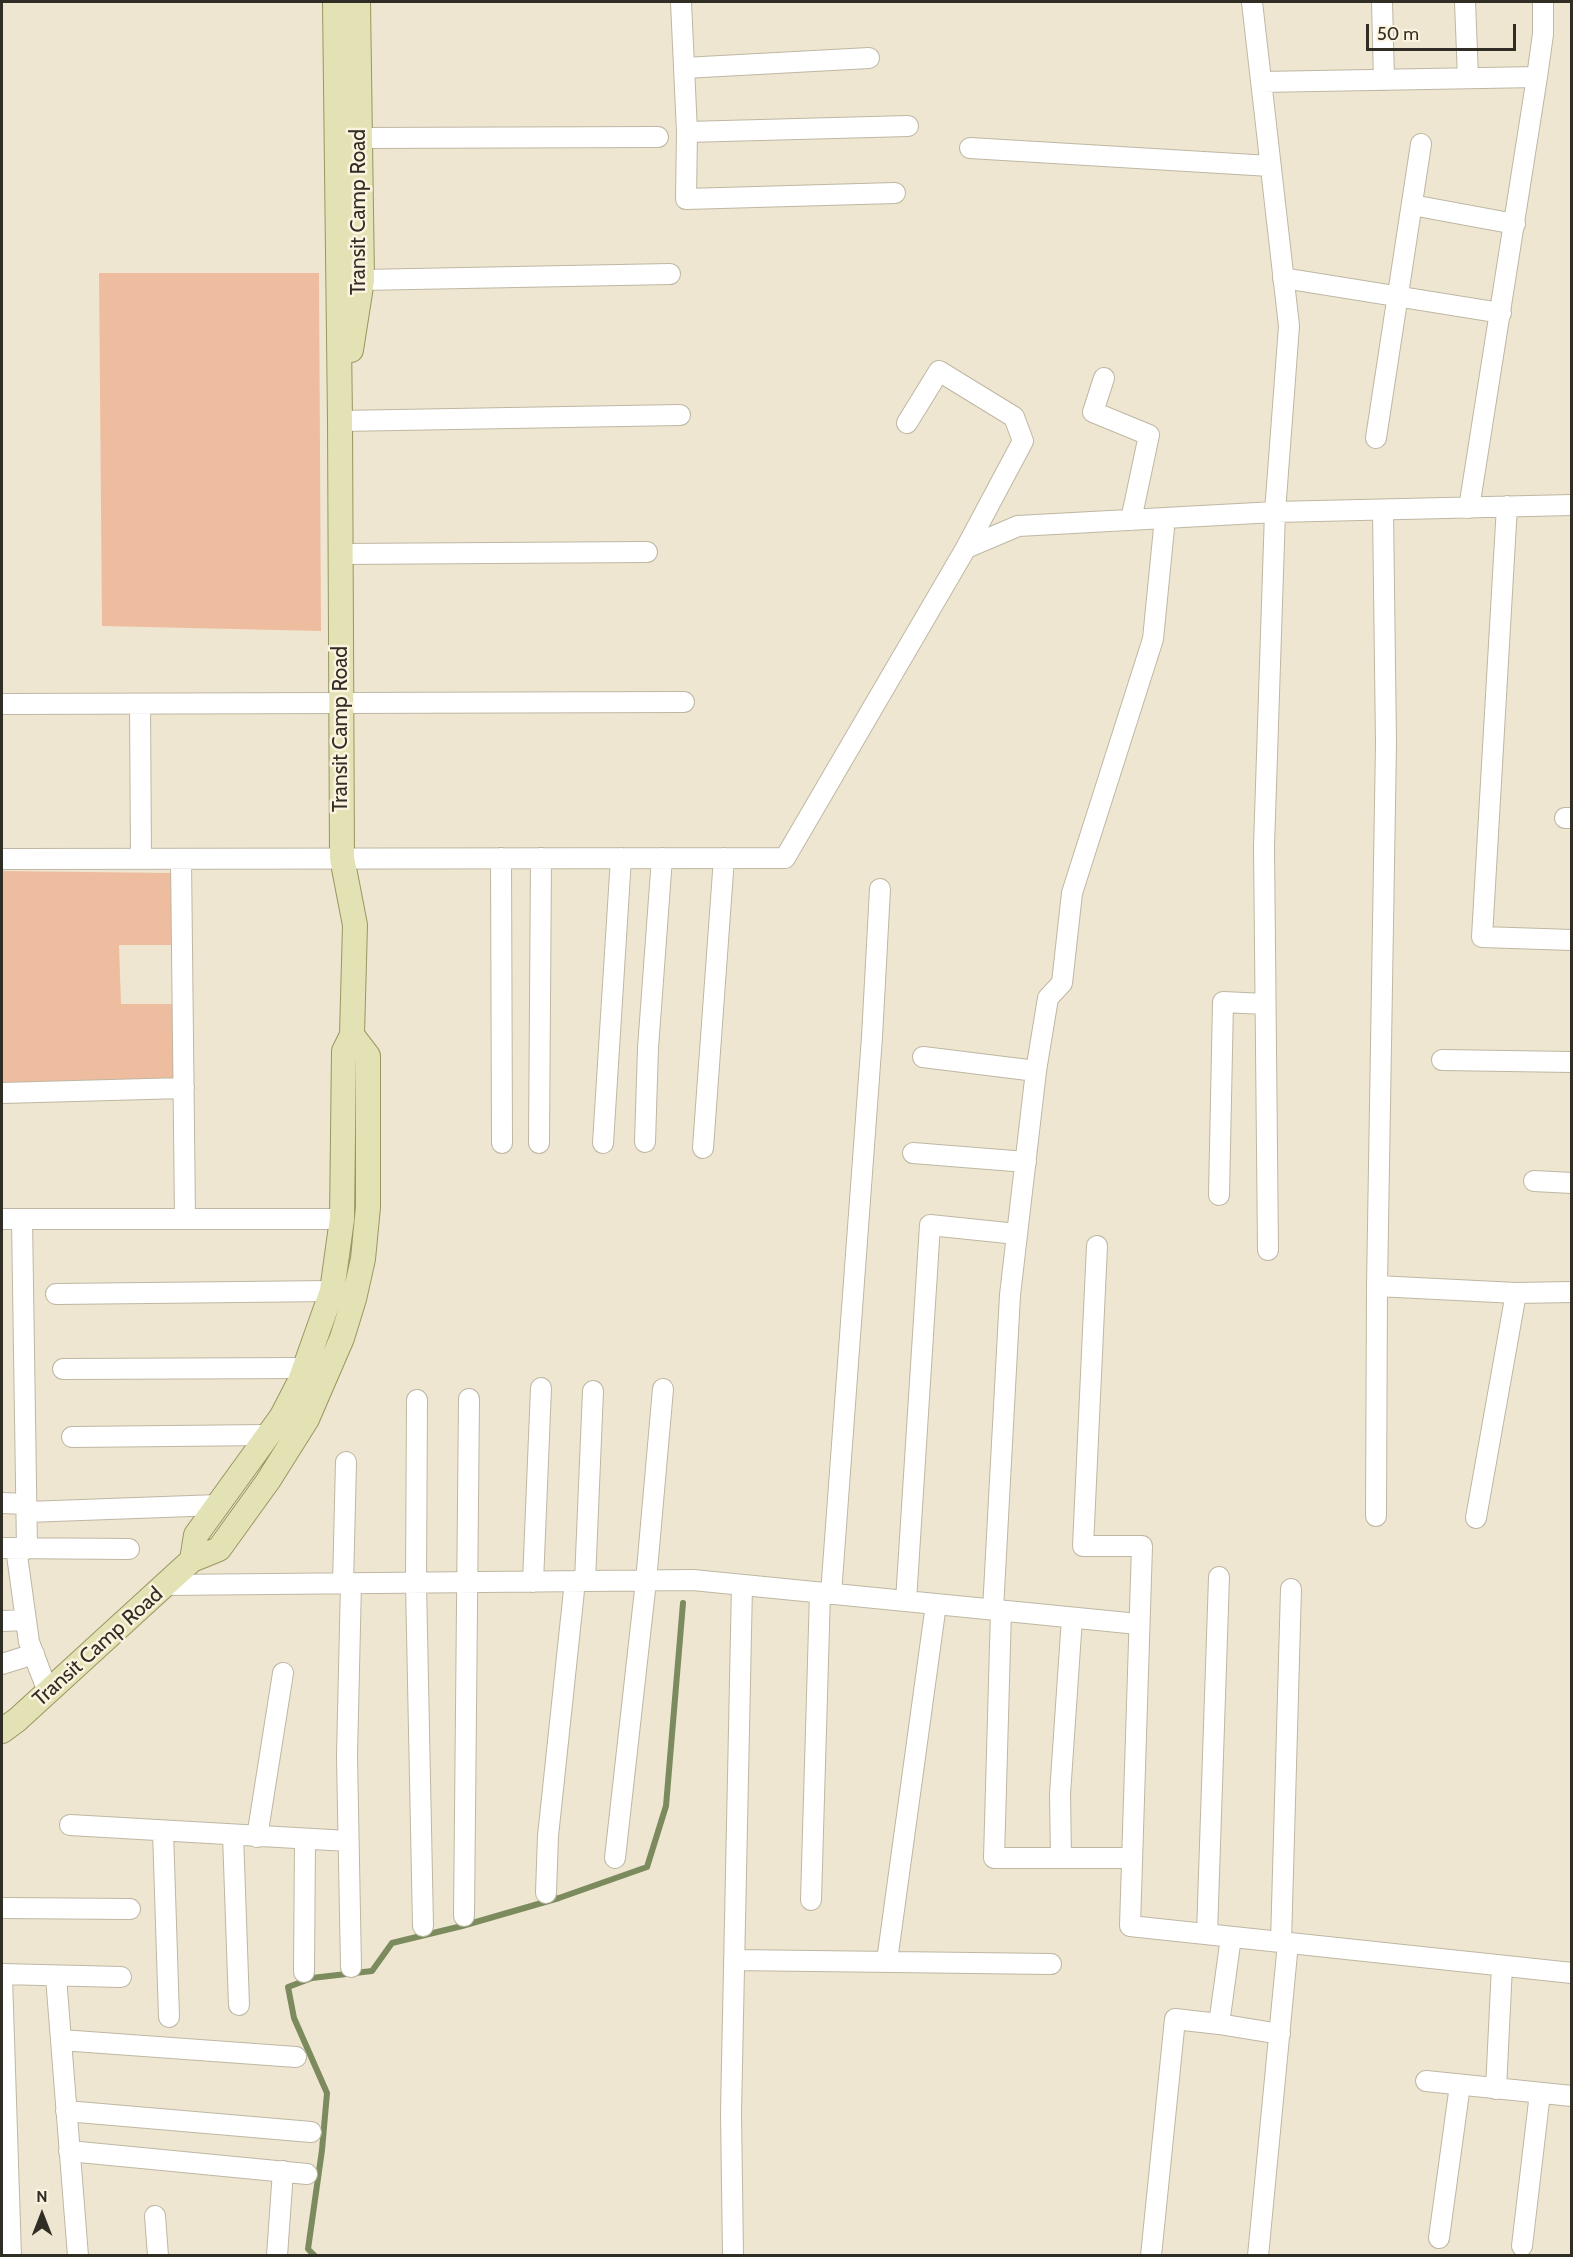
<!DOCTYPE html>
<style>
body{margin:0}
#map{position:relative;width:1573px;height:2257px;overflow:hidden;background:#eee6d1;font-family:Cabin,sans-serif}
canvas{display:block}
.frame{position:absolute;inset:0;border:3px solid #302d25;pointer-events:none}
.north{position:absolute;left:12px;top:2185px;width:60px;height:60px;-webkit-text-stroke:4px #fbf3de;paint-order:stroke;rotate:0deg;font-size:16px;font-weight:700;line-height:24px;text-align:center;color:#302d25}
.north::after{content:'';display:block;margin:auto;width:21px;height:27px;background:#302d25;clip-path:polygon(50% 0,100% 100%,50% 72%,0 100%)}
.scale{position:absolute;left:1366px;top:24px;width:150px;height:27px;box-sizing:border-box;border:3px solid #302d25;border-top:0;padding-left:8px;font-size:18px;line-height:21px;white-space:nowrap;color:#302d25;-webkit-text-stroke:4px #fbf3de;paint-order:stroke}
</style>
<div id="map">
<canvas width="1573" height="2257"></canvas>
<div class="frame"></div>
<div class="north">N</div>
<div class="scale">50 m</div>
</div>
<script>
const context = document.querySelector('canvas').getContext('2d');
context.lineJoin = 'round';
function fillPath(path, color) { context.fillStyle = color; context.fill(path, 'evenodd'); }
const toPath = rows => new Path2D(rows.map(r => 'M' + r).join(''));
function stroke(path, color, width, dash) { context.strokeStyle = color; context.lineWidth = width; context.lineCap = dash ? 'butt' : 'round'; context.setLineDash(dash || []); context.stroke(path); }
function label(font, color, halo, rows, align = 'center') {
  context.font = font + ' Cabin,sans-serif'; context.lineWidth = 5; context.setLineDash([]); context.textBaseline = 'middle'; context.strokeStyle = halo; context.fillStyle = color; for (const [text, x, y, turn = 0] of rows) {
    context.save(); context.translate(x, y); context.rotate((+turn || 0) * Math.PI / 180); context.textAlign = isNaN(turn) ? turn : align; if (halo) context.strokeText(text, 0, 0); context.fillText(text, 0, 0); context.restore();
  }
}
fillPath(toPath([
 [99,273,319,273,321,631,102,626],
 [2,871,171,873,172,945,119,945,121,1004,175,1004,175,1084,2,1086]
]), '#eebda0');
stroke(toPath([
 [315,2256,308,2249,322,2150,327,2093,294,2018,288,1987,312,1978,372,1971,392,1943,462,1926,559,1898,647,1867,666,1806,683,1603]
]), '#7b8b5d', 6);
const minor = toPath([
 [681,2,687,132,686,199,895,193],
 [1252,2,1289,326,1275,512,1264,846,1268,1250],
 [1382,2,1384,80],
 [1465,2,1468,78],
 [684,68,869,58],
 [1261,82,1537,77],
 [687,132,908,126],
 [360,138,658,137],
 [970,148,1270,166],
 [1412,205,1515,224],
 [1283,278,1501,313],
 [362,280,670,274],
 [1104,378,1093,412,1149,435,1131,520],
 [340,421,680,415],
 [907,423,939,371,1014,417,1023,441,966,548],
 [1376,438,1421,144],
 [1507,506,1482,937,1572,940],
 [1469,508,1537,77,1543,34,1543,2],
 [341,554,647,552],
 [2,704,684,702],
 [140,704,141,859],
 [1565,818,1572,818],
 [501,858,502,1143],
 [2,859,785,858,966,548,1018,526,1275,512,1572,505],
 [181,859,185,1219],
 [923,1057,1036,1071],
 [1442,1060,1572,1062],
 [2,1093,184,1088],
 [645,1142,648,1048,662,858],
 [539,1143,541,858],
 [603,1143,621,858],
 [703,1148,724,858],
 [913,1153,1026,1162],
 [1534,1181,1572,1183],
 [1219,1195,1223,1002,1265,1004],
 [2,1219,342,1219],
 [22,1219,27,1549],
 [1097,1246,1083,1546,1142,1546,1130,1926,1572,1973],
 [1377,1286,1516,1293,1572,1292],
 [56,1294,332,1291],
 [63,1369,305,1368],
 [417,1400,416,1583,423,1926],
 [72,1437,268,1435],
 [2,1503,27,1504],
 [27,1512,218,1505],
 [1376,1516,1377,1286,1386,743,1383,510],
 [1476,1518,1516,1293],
 [2,1548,129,1549],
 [16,1548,29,1642,48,1692],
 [585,1581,593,1391],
 [533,1582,541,1388],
 [351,1583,347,1756,351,1967],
 [343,1584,346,1462],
 [165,1585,693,1580,1138,1624],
 [831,1594,872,1037,880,889],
 [906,1601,930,1225,1017,1234],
 [993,1610,1010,1295,1036,1071,1048,998,1062,983,1072,893,1153,639,1165,518],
 [1001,1611,994,1858,1132,1858],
 [2,1621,26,1620],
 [2,1664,34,1654],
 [70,1825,348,1841],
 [163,1831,169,2017],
 [233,1835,239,2005],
 [257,1837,283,1673],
 [615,1858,646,1581,663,1389],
 [1061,1858,1060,1794,1072,1618],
 [546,1893,548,1836,575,1581],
 [811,1900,820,1593],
 [2,1908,130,1909],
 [464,1916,469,1399],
 [1207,1934,1219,1577],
 [1281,1942,1291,1589],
 [734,1960,1051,1964],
 [887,1961,936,1604],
 [304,1972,305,1839],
 [2,1974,121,1977],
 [2,1977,11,2256],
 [56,1977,78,2256],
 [1219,2024,1280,2034],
 [61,2040,296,2057],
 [1426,2081,1572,2096],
 [1496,2089,1502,1966],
 [66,2111,311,2132],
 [69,2151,307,2174],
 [155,2216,158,2256],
 [1439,2238,1460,2085],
 [1522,2246,1540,2093],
 [277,2256,283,2171],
 [733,2256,731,2112,742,1585],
 [1151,2256,1175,2019,1219,2024,1231,1937],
 [1258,2256,1288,1943]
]);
const major = toPath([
 [351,350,362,280,358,2],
 [192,1560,196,1535,282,1416,300,1381,332,1291,342,1219,344,1051,352,1035,355,925,342,858,340,421,335,2],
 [2,1731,17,1720,192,1560,219,1549,268,1481,307,1419,342,1338,354,1299,363,1259,368,1207,368,1056,352,1035]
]);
stroke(minor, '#beb7a3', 22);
stroke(major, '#999661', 26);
stroke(minor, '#fff', 20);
stroke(major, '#e3e2b4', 24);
label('21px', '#302d25', '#fbf3de', [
 ["Transit Camp Road",359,212,-90],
 ["Transit Camp Road",341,729,-90],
 ["Transit Camp Road",98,1647,-42]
]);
</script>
